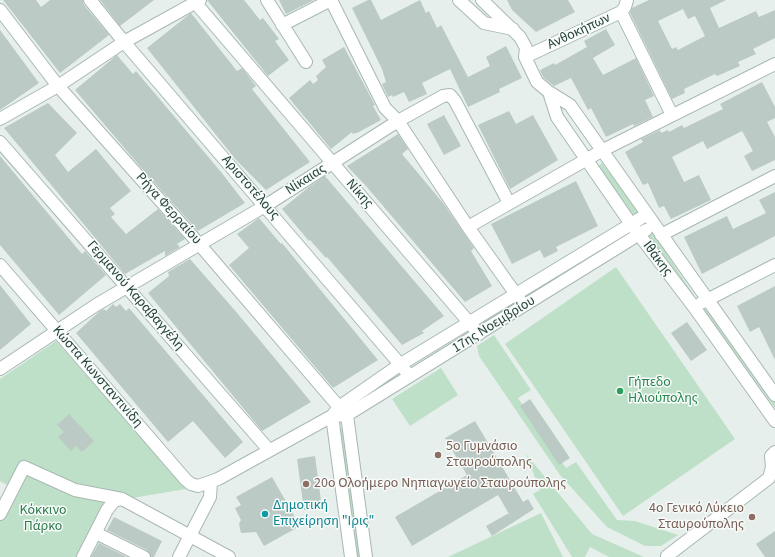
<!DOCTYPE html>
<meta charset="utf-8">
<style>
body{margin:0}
canvas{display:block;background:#e6efeb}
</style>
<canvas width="775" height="557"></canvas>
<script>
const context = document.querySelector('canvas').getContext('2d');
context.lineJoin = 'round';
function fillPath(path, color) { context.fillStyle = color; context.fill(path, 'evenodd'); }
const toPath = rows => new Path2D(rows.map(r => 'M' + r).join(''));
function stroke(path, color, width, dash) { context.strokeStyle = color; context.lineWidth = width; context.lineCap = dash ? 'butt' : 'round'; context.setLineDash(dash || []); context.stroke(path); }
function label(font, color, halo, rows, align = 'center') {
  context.font = font + ' "Source Sans 3",sans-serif'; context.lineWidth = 3; context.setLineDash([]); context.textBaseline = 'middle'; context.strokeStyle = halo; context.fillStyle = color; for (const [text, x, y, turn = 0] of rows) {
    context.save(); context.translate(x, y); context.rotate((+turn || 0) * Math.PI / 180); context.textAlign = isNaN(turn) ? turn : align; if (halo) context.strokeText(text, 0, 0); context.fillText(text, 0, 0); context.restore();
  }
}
fillPath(toPath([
 [602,163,640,213,632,218,595,168],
 [652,231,697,300,690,304,645,236],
 [616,267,735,439,623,516,505,344],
 [706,308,775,402,775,408,704,310],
 [494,335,531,390,518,398,566,468,576,462,617,520,635,521,678,535,661,546,645,546,607,527,560,475,479,356,477,346],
 [56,341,186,489,114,501,83,557,0,557,0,519,14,489,0,481,0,379],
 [441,368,458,395,410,426,392,399],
 [342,427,344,429,362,557,357,557,340,429],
 [526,454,592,534,644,557,609,557,590,547,585,557,572,557,533,494,540,490],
 [541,513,563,557,448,557]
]), '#bfe0c8');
fillPath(toPath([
 [3,0,36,0,41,7,50,0,83,0,84,5,109,35,60,73],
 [100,0,154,0,120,26],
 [207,0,244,0,260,20,263,18,279,39,275,41,289,60,268,76],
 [279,0,314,0,286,14],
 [368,0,371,0,381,20,420,0,426,13,429,11,437,28,441,25,468,77,490,66,486,57,506,46,522,78,499,89,500,92,468,107,450,69,422,83,427,94,409,102,404,92,393,97,392,95,388,97,382,84,386,82,382,69,352,8],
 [507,0,568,0,575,12,536,32,512,10],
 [649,0,726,0,710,8,719,28,756,11,759,17,775,10,775,38,753,49,756,54,738,62,740,66,717,76,715,74,684,89,685,93,672,99,630,13,632,8],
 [683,9,688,19,695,16,705,36,678,50,676,47,672,49,658,21],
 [191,13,237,71,242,68,256,86,252,89,310,162,266,190,236,160,147,48],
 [606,29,615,45,593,58,603,75,636,58,654,96,645,100,653,117,634,126,633,124,606,137,591,108,588,110,571,78,554,86,543,77,540,70,554,63,555,65,587,47,584,41],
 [0,30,39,83,0,110],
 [344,47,375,105,373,106,381,120,359,132,353,134,352,132,331,149,289,98,310,80,313,84,318,80,316,76,326,67,322,60],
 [117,55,133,74,136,71,221,172,245,203,198,231,144,171,75,90],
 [762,82,775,107,775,118,767,122,775,137,775,160,752,171,744,156,753,151,742,131,707,149,703,141,672,157,684,182,699,175,711,200,671,219,664,206,659,208,648,183,643,185,625,152,643,142,641,139,660,130,661,133,668,130,669,132,682,125,684,128,723,109,720,104],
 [48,103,77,133,55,155,68,172,96,149,131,191,110,208,115,214,111,217,126,234,158,209,185,239,177,244,180,247,165,256,165,251,125,274,4,128],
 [509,111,516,124,533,115,558,160,510,189,478,125],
 [444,115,461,146,444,155,427,124],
 [398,134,408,149,402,154,443,203,474,248,471,251,492,286,465,302,366,186,347,166],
 [0,156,82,254,85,251,106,275,59,315,0,245],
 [325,176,444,316,422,331,424,333,402,345,327,257,326,258,310,240,309,241,282,209,309,187],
 [576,181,598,226,556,247,558,251,544,258,540,250,512,264,491,224],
 [775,192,775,236,702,274,684,237,727,216,733,229,766,213,759,200],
 [259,218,281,244,282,243,378,360,333,388,229,265,249,248,237,234],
 [190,259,238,314,311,402,262,431,258,426,148,293,169,276,168,272],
 [0,285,31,324,0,350],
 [775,286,775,360,759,327,750,332,737,306],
 [113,304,116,307,120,304,126,311,129,308,243,442,225,458,193,421,168,442,76,333,100,311,104,309,106,311],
 [687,322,707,350,691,361,671,333],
 [530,399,570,458,559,465,520,406],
 [69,414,94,441,82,452,76,446,71,451,58,437,64,432,57,425],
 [475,421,523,502,528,499,534,509,492,536,486,526,509,513,512,519,498,495,412,546,395,517,467,475,445,438],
 [315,456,322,508,304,510,297,459],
 [272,477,300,526,264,546,256,532,241,533,239,524,241,520,235,508,241,505,236,497],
 [114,517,162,541,154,557,151,557,147,550,107,530],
 [775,531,775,557,765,557,756,544],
 [99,543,127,557,91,557]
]), '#bbcac4');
const minor = toPath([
 [90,0,124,42,410,376],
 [193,0,479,334],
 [267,0,306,62],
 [331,0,385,108,398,121,468,227,520,300],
 [459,0,484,23,513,29],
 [482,0,520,37,526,48,525,57,537,82,549,92,570,105,775,395],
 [0,10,58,86,200,245,339,407],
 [621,12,672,115],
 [282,25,331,0],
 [525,57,621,12,625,7,627,0],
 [549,92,557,117,631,224,694,307,775,421],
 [0,119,58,86,124,42,200,0],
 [0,142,269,450],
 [468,227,603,150,775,64],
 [661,235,775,176],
 [0,265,186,480,191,484,198,486,218,479,332,416,339,407,401,364,646,215],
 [701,303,775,265],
 [0,369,96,305,265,206,398,121,443,96,450,95,455,101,509,203],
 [347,415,366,557],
 [332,416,347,415,646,230],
 [332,416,351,557],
 [0,514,24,467,75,490,122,499,229,557],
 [96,533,144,557],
 [667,556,769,478,772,467,771,456,775,452],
 [83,557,107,510,114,501,122,499],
 [179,557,210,497,211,482]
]);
stroke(minor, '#a8b8b2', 14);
stroke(minor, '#fff', 12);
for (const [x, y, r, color] of [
 [620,391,4,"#2e9e5b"],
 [438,455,4,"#8d6e63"],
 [306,484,4,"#8d6e63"],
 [265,514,4,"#0f9aa8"],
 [752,517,4,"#8d6e63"]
]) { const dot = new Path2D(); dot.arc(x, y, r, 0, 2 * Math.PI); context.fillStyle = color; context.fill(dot); stroke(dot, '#f7fbf9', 1.5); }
label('14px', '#24423a', '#f7fbf9', [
 ["Ανθοκήπων",579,32,-25],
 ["Νίκαιας",306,180,-33],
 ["Αριστοτέλους",250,188,49],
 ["Νίκης",359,194,49],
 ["Ρήγα Φερραίου",168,209,48],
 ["Ιθάκης",657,259,53],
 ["Γερμανού Καραβαγγέλη",135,296,49],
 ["17ης Νοεμβρίου",494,325,-32],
 ["Κώστα Κωνσταντινίδη",97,377,49]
]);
label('14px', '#27864d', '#f7fbf9', [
 ["Γήπεδο",628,383],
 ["Ηλιούπολης",628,399]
], 'left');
label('14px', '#785e54', '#f7fbf9', [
 ["5ο Γυμνάσιο",446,447],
 ["Σταυρούπολης",446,463],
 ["20ο Ολοήμερο Νηπιαγωγείο Σταυρούπολης",314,484],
 ["4ο Γενικό Λύκειο",744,509,"right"],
 ["Σταυρούπολης",744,525,"right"]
], 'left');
label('14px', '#0d838f', '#f7fbf9', [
 ["Δημοτική",273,506],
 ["Επιχείρηση \"Ιρις\"",273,522]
], 'left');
label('14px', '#2d7a4b', '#f7fbf9', [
 ["Κόκκινο",43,511],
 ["Πάρκο",43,527]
]);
</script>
